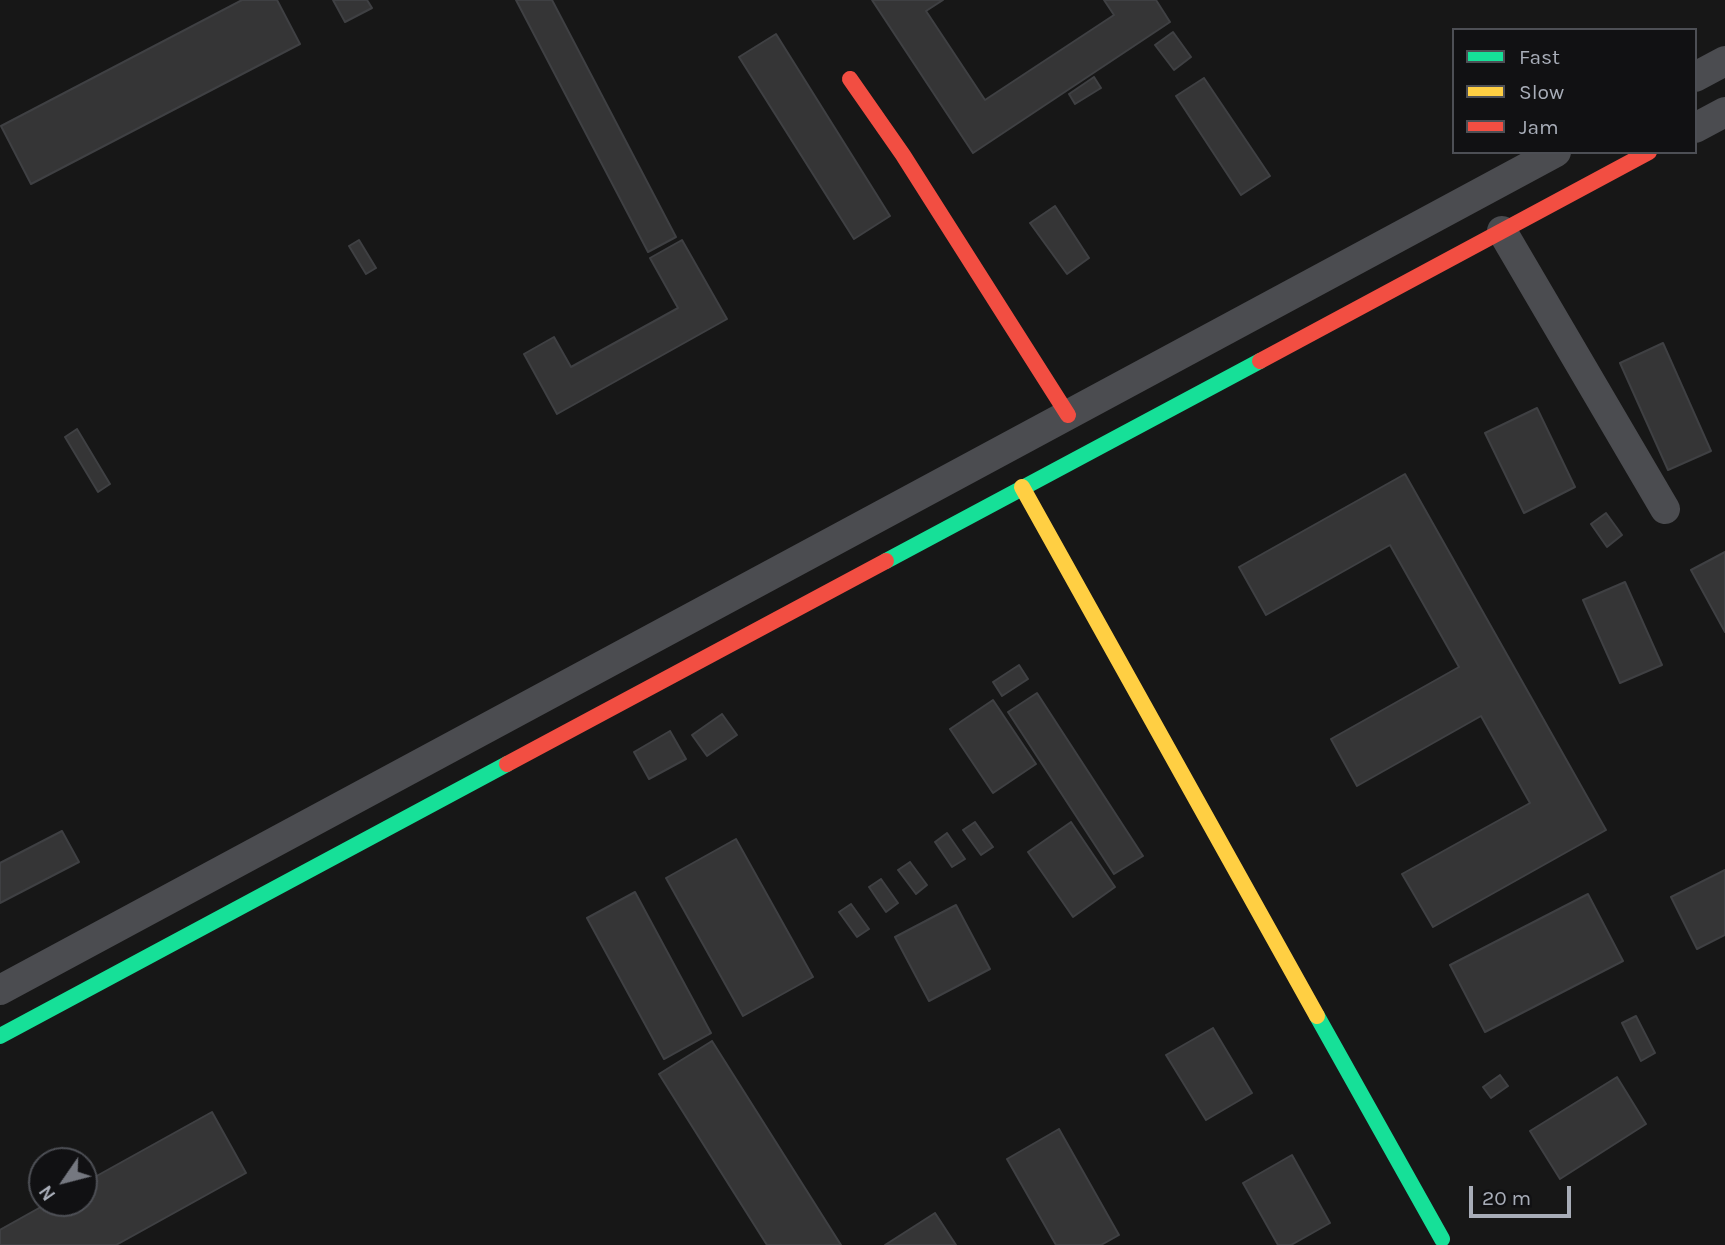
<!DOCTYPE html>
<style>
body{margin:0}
#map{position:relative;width:1725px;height:1245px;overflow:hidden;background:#171717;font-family:Karla,sans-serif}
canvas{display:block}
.legend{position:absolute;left:1452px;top:28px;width:245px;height:126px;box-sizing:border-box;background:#111113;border:2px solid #4d4f55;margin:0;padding:9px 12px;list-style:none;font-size:21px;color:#a8adb8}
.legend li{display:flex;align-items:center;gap:14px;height:35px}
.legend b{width:35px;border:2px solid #4d4f55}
.north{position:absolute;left:28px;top:1147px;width:70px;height:70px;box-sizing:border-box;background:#111113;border:2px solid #4d4f55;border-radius:50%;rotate:235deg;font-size:19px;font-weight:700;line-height:28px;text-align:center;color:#a8adb8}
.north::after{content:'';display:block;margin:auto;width:24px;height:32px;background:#757880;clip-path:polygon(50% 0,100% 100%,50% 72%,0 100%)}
.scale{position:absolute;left:1469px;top:1186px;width:102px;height:32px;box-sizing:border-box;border:4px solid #a8adb8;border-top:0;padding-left:9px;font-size:21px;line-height:24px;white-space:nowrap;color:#a8adb8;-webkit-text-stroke:5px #111113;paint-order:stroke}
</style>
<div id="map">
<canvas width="1725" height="1245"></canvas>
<ul class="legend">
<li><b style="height:9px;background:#16e098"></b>Fast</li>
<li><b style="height:9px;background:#ffcf43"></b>Slow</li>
<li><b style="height:9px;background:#f24e42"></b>Jam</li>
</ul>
<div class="north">N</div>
<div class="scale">20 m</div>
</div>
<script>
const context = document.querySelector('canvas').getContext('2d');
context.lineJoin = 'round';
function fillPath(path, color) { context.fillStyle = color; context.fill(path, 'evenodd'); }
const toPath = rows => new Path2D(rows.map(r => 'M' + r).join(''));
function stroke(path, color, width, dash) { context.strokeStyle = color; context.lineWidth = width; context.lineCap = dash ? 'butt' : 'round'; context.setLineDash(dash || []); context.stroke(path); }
const building = toPath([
 [242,0,277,0,300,44,31,184,1,126,242,0],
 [333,0,367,0,372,8,345,22,333,0],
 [516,0,552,0,676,237,648,252,516,0],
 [872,0,943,0,926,11,985,100,1114,15,1104,0,1156,0,1170,22,973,153,872,0],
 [1173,32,1191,57,1174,70,1155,45,1173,32],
 [776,34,890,216,854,239,739,57,776,34],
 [1094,77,1101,88,1075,104,1069,94,1094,77],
 [1204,78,1270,176,1241,195,1176,96,1204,78],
 [1055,206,1089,258,1067,274,1030,223,1055,206],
 [359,240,376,268,366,274,349,246,359,240],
 [682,240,727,319,557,414,524,354,554,337,571,367,678,308,650,258,682,240],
 [1663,343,1711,451,1668,470,1620,363,1663,343],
 [1537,408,1575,487,1524,513,1485,433,1537,408],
 [77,429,110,484,98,492,65,437,77,429],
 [1405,474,1606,830,1433,927,1402,874,1530,803,1481,716,1357,786,1331,739,1459,667,1390,545,1266,615,1239,567,1405,474],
 [1606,513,1622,535,1607,547,1591,524,1606,513],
 [1725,552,1725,632,1691,570,1725,552],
 [1625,582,1662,665,1620,683,1583,600,1625,582],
 [1019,665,1028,679,1002,696,993,682,1019,665],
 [1037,693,1143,856,1114,874,1008,712,1037,693],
 [993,700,1036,764,993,793,950,729,993,700],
 [722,714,737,735,707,756,692,735,722,714],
 [670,731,686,759,649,779,634,752,670,731],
 [975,822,993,847,981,855,963,830,975,822],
 [1071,822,1115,887,1073,917,1028,852,1071,822],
 [62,831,79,862,0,903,0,863,62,831],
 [947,833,965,859,952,867,935,842,947,833],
 [736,839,813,977,743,1016,666,878,736,839],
 [910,862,927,885,916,894,898,870,910,862],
 [1725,870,1725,935,1697,949,1671,897,1725,870],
 [881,879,898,903,886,912,869,887,881,879],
 [635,892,711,1033,664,1059,587,918,635,892],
 [1588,894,1623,961,1485,1032,1450,965,1588,894],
 [851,904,869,929,857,937,839,912,851,904],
 [956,905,990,969,929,1001,895,937,956,905],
 [1636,1016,1655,1053,1641,1061,1622,1023,1636,1016],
 [1213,1028,1252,1093,1206,1120,1166,1055,1213,1028],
 [712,1041,841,1245,767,1245,659,1074,712,1041],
 [1500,1075,1508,1086,1491,1098,1483,1087,1500,1075],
 [1617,1077,1646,1124,1560,1179,1530,1131,1617,1077],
 [212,1112,246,1173,116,1245,0,1245,0,1230,48,1203,84,1203,84,1183,212,1112],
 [1059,1129,1119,1235,1101,1245,1056,1245,1007,1159,1059,1129],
 [1292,1155,1330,1223,1291,1245,1278,1245,1243,1183,1292,1155],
 [935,1213,956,1245,885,1245,935,1213]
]);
fillPath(building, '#353536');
stroke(building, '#3f4043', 2);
stroke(toPath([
 [1695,77,1725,61],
 [1695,128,1725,112],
 [1502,231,1665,509],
 [0,990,1556,152]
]), '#4b4c50', 30);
stroke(toPath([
 [886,561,1260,361],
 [1317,1016,1442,1239],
 [0,1036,507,764]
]), '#16e098', 16);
stroke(toPath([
 [1022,487,1317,1016]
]), '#ffcf43', 16);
stroke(toPath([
 [850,79,903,155,1068,415],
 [1260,361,1649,152],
 [507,764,886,561]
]), '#f24e42', 16);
</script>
